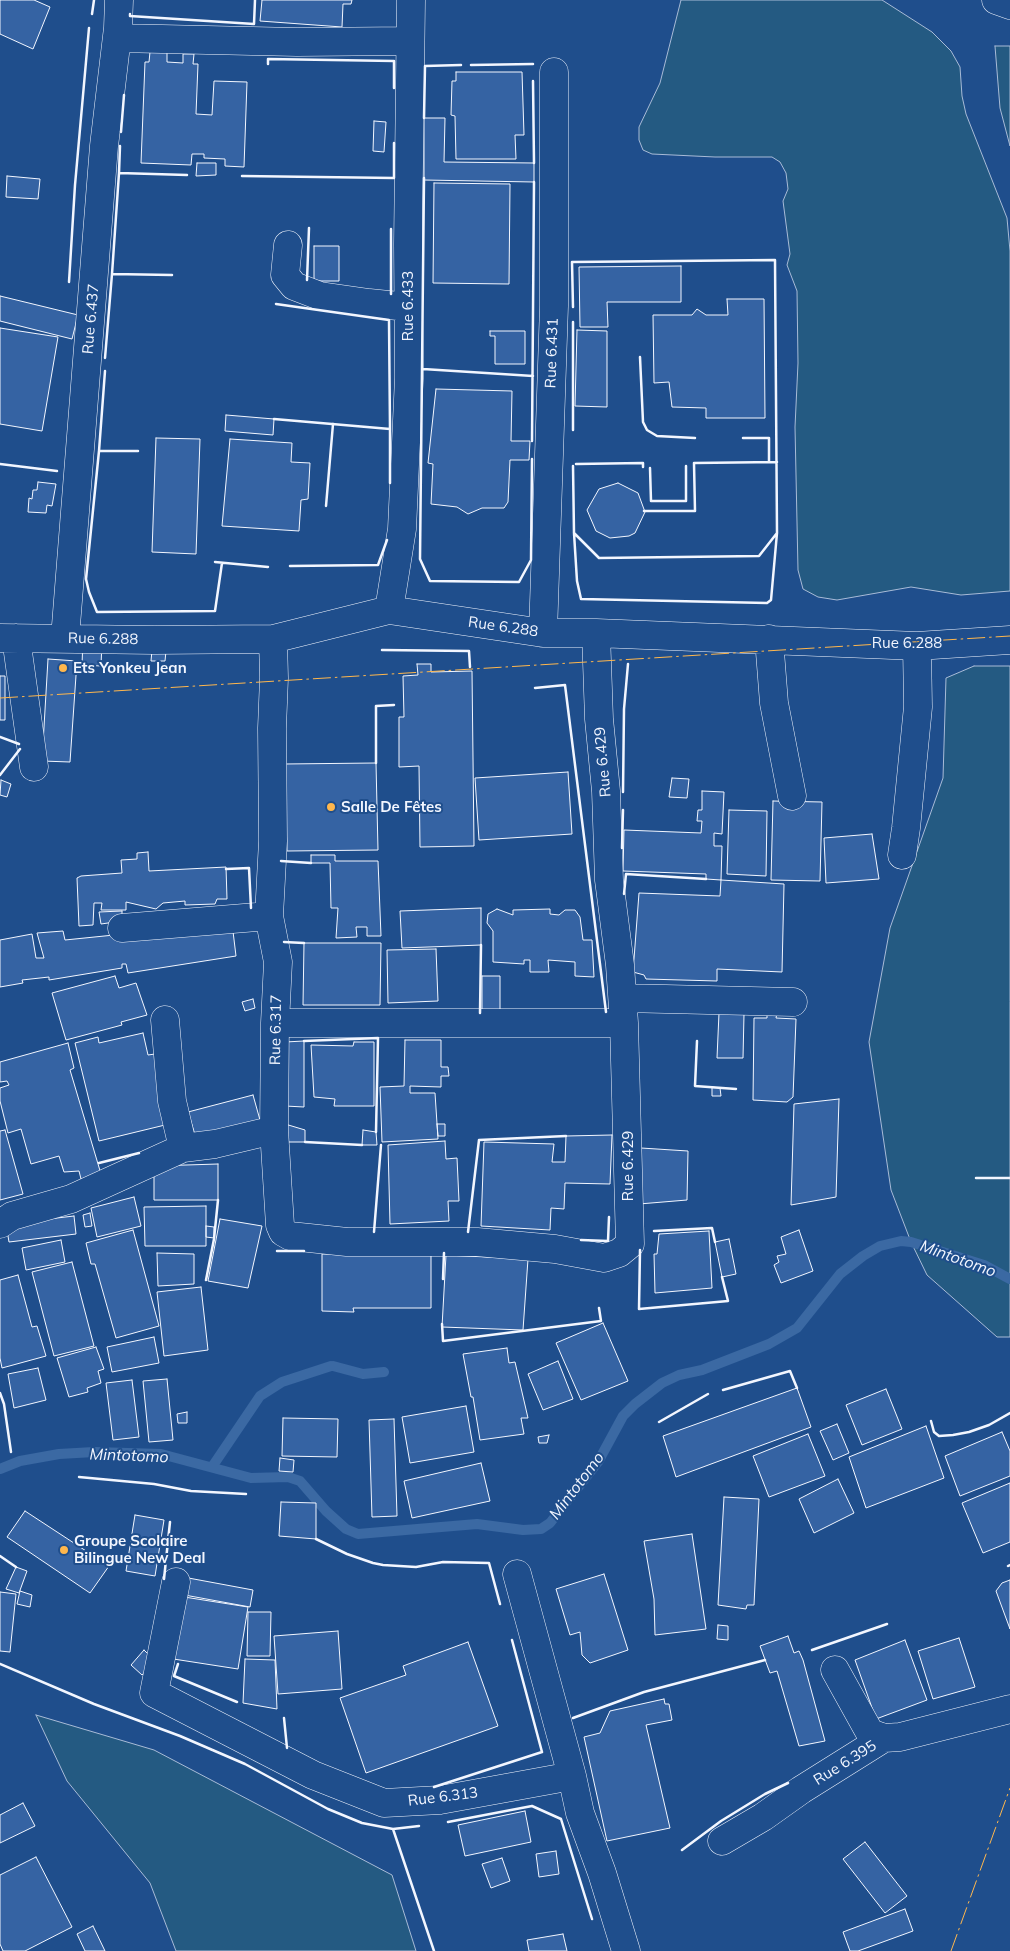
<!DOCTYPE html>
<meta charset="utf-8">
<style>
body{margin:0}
canvas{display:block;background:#1f4e8c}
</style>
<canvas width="1010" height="1951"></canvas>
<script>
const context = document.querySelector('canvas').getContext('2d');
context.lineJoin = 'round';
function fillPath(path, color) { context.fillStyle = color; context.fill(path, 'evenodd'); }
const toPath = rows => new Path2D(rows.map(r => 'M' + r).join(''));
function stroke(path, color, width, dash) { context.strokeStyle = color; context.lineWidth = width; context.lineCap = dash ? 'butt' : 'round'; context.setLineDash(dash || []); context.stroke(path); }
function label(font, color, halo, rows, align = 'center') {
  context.font = font + ' Mulish,sans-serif'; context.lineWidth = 4; context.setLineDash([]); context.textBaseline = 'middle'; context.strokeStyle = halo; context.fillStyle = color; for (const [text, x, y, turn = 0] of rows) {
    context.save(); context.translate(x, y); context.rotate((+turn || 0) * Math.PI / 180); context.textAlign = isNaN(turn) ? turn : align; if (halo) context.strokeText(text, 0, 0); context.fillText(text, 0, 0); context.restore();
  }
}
const green = toPath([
 [681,0,882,0,932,32,951,51,960,67,962,96,966,114,1007,218,1010,251,1010,591,961,595,911,587,837,600,818,597,803,589,798,570,795,427,798,363,797,291,787,265,790,254,783,201,788,189,786,173,780,162,772,157,715,157,652,154,643,150,639,140,639,127,660,83,681,0],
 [995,46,1010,46,1010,146,1000,108,995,46],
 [974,666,1010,666,1010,1337,997,1337,927,1275,911,1242,891,1190,869,1042,890,928,943,778,946,678,974,666],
 [36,1715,154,1750,392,1875,416,1951,176,1951,150,1883,67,1781,36,1715]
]);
fillPath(green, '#245a82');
stroke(green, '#a8bbd7', 1);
stroke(toPath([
 [333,1366,363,1374,384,1372],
 [214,1464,260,1396,282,1382,331,1366],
 [0,1469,20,1461,59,1454,94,1452,161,1454,251,1478,288,1477,300,1481,326,1511,346,1529,358,1534,477,1524,523,1530,541,1529,550,1523,598,1462,623,1416,635,1404,662,1383,679,1375,702,1370,769,1344,797,1328,840,1274,863,1256,880,1246,901,1241,911,1242,984,1265,1010,1279]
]), '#3b69a3', 10);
const building = toPath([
 [0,0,34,0,50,7,33,49,0,34,0,0],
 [262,0,352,0,351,4,343,4,342,27,260,21,262,0],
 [150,52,167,52,167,62,183,63,183,54,194,54,193,64,198,64,196,114,212,115,214,81,247,82,244,167,225,166,225,159,204,158,204,154,192,154,191,165,141,163,145,62,149,62,150,52],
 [456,72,522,72,524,135,515,135,516,159,456,159,455,116,451,115,452,81,456,81,456,72],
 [424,118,445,118,444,162,534,163,534,182,424,180,424,118],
 [374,121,386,122,384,152,373,151,374,121],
 [197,163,216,163,216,175,196,176,197,163],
 [7,176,40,179,38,199,6,197,7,176],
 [434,183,510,184,509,284,433,283,434,183],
 [314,246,339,246,339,281,314,281,314,246],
 [681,266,681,302,607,302,608,327,580,327,579,267,681,266],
 [0,296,78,315,72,339,0,321,0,296],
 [727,299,764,299,765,418,706,418,706,408,672,407,669,382,654,383,653,315,692,315,697,309,706,315,728,315,727,299],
 [0,328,58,337,42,431,0,424,0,328],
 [577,330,607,331,607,407,575,406,577,330],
 [490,331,525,331,525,364,495,364,495,336,490,336,490,331],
 [436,389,512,391,511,441,530,441,529,460,510,460,508,502,504,508,482,508,468,514,457,507,431,504,433,464,428,463,436,389],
 [226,415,274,419,273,435,225,431,226,415],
 [156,438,200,439,196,554,152,552,156,438],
 [230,439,292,443,291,462,310,463,308,499,301,500,299,531,222,526,230,439],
 [38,482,56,484,52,506,47,505,46,513,28,512,29,498,32,499,33,490,37,490,38,482],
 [618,483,638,493,645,512,635,533,629,536,610,538,596,531,587,510,599,489,618,483],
 [83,639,102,641,101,666,82,665,83,639],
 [152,650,166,651,165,661,151,661,152,650],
 [48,659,77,661,70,762,42,761,48,659],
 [417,664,431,664,431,672,472,671,474,846,420,847,419,766,399,767,399,717,404,717,403,676,418,675,417,664],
 [0,676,5,676,5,720,0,720,0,676],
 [376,763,378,850,287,851,284,764,376,763],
 [568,772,572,834,479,840,475,778,568,772],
 [672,778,689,779,687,798,669,797,672,778],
 [1,780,11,784,7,797,0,795,1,780],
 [702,791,724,792,722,834,714,833,714,846,722,846,721,880,706,879,706,874,623,871,624,830,701,833,702,821,697,821,698,810,702,810,702,791],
 [773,801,822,802,820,881,771,880,773,801],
 [729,810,767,811,766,876,727,874,729,810],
 [872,834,879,879,826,883,824,838,872,834],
 [148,852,149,871,226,867,227,899,217,899,215,904,185,905,185,901,163,903,156,909,126,902,126,910,101,910,102,903,94,903,93,925,79,926,77,878,81,876,122,873,121,860,137,859,137,853,148,852],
 [311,855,335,855,335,861,378,861,381,936,367,936,367,927,356,927,357,937,336,938,338,908,331,908,330,863,311,863,311,855],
 [721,880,784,884,782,972,717,969,717,981,646,979,644,975,633,972,639,893,720,896,721,880],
 [481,908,481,945,402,948,400,911,481,908],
 [497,909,513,915,513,910,550,909,550,914,559,915,565,910,575,910,580,917,583,940,592,940,594,977,575,976,575,962,548,960,549,972,530,972,530,960,524,960,524,964,493,962,493,931,487,923,488,914,497,909],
 [122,911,122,921,101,924,99,912,122,911],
 [232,923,236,956,128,973,126,964,122,964,122,968,49,980,49,977,22,980,23,983,0,987,0,940,32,934,36,958,44,958,37,933,63,931,65,940,232,923],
 [304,943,381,943,380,1005,303,1005,304,943],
 [436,949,438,1001,388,1003,387,950,436,949],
 [115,976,119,988,136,983,147,1015,121,1022,122,1025,66,1040,52,993,115,976],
 [482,976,500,976,500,1012,482,1012,482,976],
 [253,999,255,1008,245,1011,242,1002,253,999],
 [767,1012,777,1013,776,1018,796,1019,793,1097,787,1102,753,1100,754,1018,767,1018,767,1012],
 [719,1013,744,1014,743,1058,717,1058,719,1013],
 [143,1033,148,1055,155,1054,165,1125,99,1141,75,1043,98,1037,99,1043,143,1033],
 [405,1040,441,1040,441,1067,448,1067,449,1076,441,1076,441,1087,410,1086,410,1093,435,1093,438,1139,382,1142,380,1087,404,1086,405,1040],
 [304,1041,304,1107,285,1106,285,1042,304,1041],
 [354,1042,374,1042,374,1106,334,1106,335,1099,314,1097,311,1045,353,1046,354,1042],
 [68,1043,74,1068,70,1070,101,1174,81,1179,79,1171,64,1172,59,1156,31,1164,21,1129,8,1133,0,1101,0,1088,9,1085,7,1081,0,1082,0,1062,68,1043],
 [712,1087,720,1088,721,1096,712,1096,712,1087],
 [253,1095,260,1120,196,1138,188,1112,253,1095],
 [839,1099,836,1197,791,1205,794,1104,839,1099],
 [285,1124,305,1130,305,1142,285,1142,285,1124],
 [437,1124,445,1124,445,1136,438,1136,437,1124],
 [5,1130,23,1194,0,1200,0,1131,5,1130],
 [363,1130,376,1132,377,1145,362,1145,363,1130],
 [612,1135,610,1184,565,1183,564,1209,551,1208,550,1230,481,1226,484,1142,554,1144,552,1162,565,1162,566,1136,612,1135],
 [445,1141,446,1159,457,1158,459,1201,448,1201,449,1221,390,1224,388,1145,445,1141],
 [641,1148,688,1151,687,1200,639,1204,641,1148],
 [218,1164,218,1200,154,1200,154,1166,218,1164],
 [134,1197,141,1226,97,1237,91,1208,134,1197],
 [206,1206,206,1246,145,1246,144,1207,206,1206],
 [90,1213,92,1226,85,1227,83,1215,90,1213],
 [74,1216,76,1234,9,1242,6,1224,74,1216],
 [220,1219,262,1226,248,1288,208,1281,220,1219],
 [206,1226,214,1227,214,1238,206,1237,206,1226],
 [133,1230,159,1326,116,1338,95,1264,91,1264,86,1243,133,1230],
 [799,1230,813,1271,781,1283,774,1265,779,1262,777,1256,786,1254,781,1237,799,1230],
 [709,1231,712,1288,655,1293,654,1254,657,1254,659,1234,709,1231],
 [729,1239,736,1274,722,1277,715,1242,729,1239],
 [61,1240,65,1262,26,1270,22,1248,61,1240],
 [431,1251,431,1308,353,1308,354,1312,322,1311,322,1254,431,1251],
 [157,1253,194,1254,194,1284,158,1286,157,1253],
 [446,1255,528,1259,523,1330,442,1327,446,1255],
 [72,1262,94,1346,54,1356,32,1272,72,1262],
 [18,1275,32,1327,37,1326,46,1356,2,1368,0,1358,0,1280,18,1275],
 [201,1287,208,1350,164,1356,157,1292,201,1287],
 [603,1323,628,1381,581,1400,556,1343,603,1323],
 [154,1337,159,1363,112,1372,107,1347,154,1337],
 [96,1347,104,1369,98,1371,101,1383,87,1388,88,1392,69,1397,57,1358,96,1347],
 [507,1348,509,1363,515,1362,528,1418,521,1418,524,1434,480,1440,473,1397,471,1397,463,1354,507,1348],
 [558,1361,573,1399,543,1410,528,1374,558,1361],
 [38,1368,46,1400,14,1408,8,1374,38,1368],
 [167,1379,173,1440,149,1442,143,1381,167,1379],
 [132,1380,139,1437,113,1440,106,1383,132,1380],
 [797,1388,811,1427,676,1477,663,1436,797,1388],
 [886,1389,902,1429,862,1445,846,1405,886,1389],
 [466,1406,474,1452,410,1463,402,1417,466,1406],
 [187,1412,187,1423,178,1423,177,1414,187,1412],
 [283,1418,338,1419,337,1457,282,1456,283,1418],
 [394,1419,397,1516,372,1517,369,1420,394,1419],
 [837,1424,849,1453,833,1460,820,1431,837,1424],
 [926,1426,944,1478,866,1508,849,1457,926,1426],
 [1002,1432,1010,1451,1010,1476,960,1496,945,1456,1002,1432],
 [808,1434,825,1476,769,1497,753,1456,808,1434],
 [549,1435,547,1443,539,1443,538,1437,549,1435],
 [280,1458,294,1460,293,1472,279,1471,280,1458],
 [481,1463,490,1501,412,1518,404,1481,481,1463],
 [838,1479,854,1513,814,1533,799,1499,838,1479],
 [1010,1483,1010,1542,983,1553,962,1503,1010,1483],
 [724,1497,759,1499,754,1605,747,1605,746,1609,718,1605,724,1497],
 [281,1502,316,1503,316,1539,279,1536,281,1502],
 [25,1511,109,1566,90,1593,7,1537,25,1511],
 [135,1515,164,1520,155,1576,126,1571,135,1515],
 [692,1534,706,1629,655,1635,654,1599,644,1541,692,1534],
 [16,1567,27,1571,19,1593,6,1589,16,1567],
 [604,1574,628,1650,590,1663,582,1655,580,1632,570,1635,556,1589,604,1574],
 [183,1577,253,1590,250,1607,179,1594,183,1577],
 [1010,1580,1010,1629,996,1591,1002,1583,1010,1580],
 [20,1591,32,1595,30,1607,17,1604,20,1591],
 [0,1592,16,1594,10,1652,0,1651,0,1592],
 [178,1596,248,1607,238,1669,167,1658,178,1596],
 [248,1612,271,1612,270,1656,247,1656,248,1612],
 [718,1625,728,1626,728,1640,717,1639,718,1625],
 [338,1631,342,1689,278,1694,274,1636,338,1631],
 [788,1636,794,1653,799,1651,803,1660,825,1741,799,1746,777,1671,770,1673,760,1646,788,1636],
 [959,1638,975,1687,933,1699,918,1651,959,1638],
 [905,1640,927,1700,876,1719,855,1660,905,1640],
 [468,1642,498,1726,366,1773,340,1698,406,1675,403,1666,468,1642],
 [144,1650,155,1661,142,1675,131,1665,144,1650],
 [245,1659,275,1660,277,1709,243,1703,245,1659],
 [664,1699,665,1704,669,1704,672,1720,646,1725,670,1828,607,1841,584,1737,600,1733,610,1711,664,1699],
 [23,1803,35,1826,0,1843,0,1815,23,1803],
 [525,1811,531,1842,465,1856,458,1825,525,1811],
 [865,1842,907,1896,885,1913,843,1859,865,1842],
 [556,1851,559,1874,539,1877,536,1854,556,1851],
 [36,1857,72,1927,25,1951,3,1951,0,1944,0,1875,36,1857],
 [502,1858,510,1881,491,1888,482,1864,502,1858],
 [905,1909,913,1931,858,1951,850,1951,843,1932,905,1909],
 [93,1926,105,1951,85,1951,77,1934,93,1926],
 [563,1934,567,1951,529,1951,527,1940,563,1934]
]);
fillPath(building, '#3563a3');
stroke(building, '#f2f6ff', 1);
const minor = toPath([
 [996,0,1010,5],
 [117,38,297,42,410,41],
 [288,245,285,275,294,286,320,296,369,303,408,307],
 [389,610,402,529,409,378,408,244,411,0],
 [543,633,554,306,554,72],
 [0,638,154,640,273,639,389,610,543,633,596,633,917,646,1010,640],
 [16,638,34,767],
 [65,638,104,146,118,28,119,0],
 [769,639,774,703,792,796],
 [902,855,906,828,918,707,917,646],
 [122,928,269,916],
 [623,998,793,1002],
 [165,1020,172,1101,183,1148],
 [275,1023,624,1023],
 [274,1130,280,1225,283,1232,290,1236,347,1242,477,1242,555,1249,604,1258,619,1253,630,1244,624,1023,620,965,609,880,606,791,599,719,596,633],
 [0,1224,12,1216,71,1199,183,1148,215,1144,274,1130,275,1023,278,962,269,916,273,841,272,728,274,678,273,639],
 [517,1574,572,1776],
 [176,1582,154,1693,313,1775,384,1803,440,1800,572,1776,580,1813,602,1873,626,1951],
 [835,1670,870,1733,884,1738],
 [722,1841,763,1817,801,1790,884,1738,900,1737,1010,1709]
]);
stroke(minor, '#f2f6ff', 29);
stroke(minor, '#1f4e8c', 28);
stroke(toPath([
 [92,14,94,0],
 [130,14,130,16,254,24,255,0],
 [268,64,268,59,394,61,394,88],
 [471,65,533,64],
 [533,81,534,163],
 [424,118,425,66,461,65],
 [121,132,124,95],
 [120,146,119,173,187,175],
 [242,176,394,178,394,143],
 [424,178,420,559,430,581,519,582,531,560,532,459],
 [112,274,119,173],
 [307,280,309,228],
 [69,282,75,185,89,28],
 [391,294,391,229],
 [276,304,389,320,390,429],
 [573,307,572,262,775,260,777,533,771,600,767,603,581,599,577,581,574,533,573,466],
 [573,322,573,430],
 [640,357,643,422,647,430,657,436,695,438],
 [105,358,112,274,172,275],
 [423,369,533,376],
 [105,371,99,451,138,451],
 [274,419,390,429,390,483],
 [743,438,769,438,769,462],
 [532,441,534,182],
 [99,451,86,579,89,592,97,612,215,611,222,563],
 [0,464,57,471],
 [576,464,643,463,643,467],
 [650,468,651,501,686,501,686,466],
 [326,506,333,424],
 [644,511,695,511,694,463,777,462],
 [574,533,599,558,759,556,777,533],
 [215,562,268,567],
 [290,566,378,565,387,540],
 [382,650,469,651,470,667],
 [535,688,565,685,606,1012],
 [0,737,19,744],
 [376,763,376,706,394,705],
 [0,775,20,749],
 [623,792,624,709,628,664],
 [622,848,623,810],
 [281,861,311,863],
 [226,869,249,868,251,908],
 [624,894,626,874,706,879],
 [284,942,304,943],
 [480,1013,481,945],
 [304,1041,378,1038,376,1132],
 [697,1041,695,1086,736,1089],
 [305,1142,362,1145],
 [99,1163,139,1153],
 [976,1178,1010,1178],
 [654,1231,712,1228,715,1242],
 [374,1232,381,1145],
 [468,1232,479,1140,566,1136],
 [581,1240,608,1241,609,1217],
 [640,1250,639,1309,728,1301,722,1277],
 [277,1251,304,1251],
 [443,1279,444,1253],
 [206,1280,214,1239,218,1200],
 [442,1324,443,1341,601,1321,599,1308],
 [723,1390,790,1371,797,1388],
 [0,1393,4,1404,11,1452],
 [931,1421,934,1432,939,1436,953,1435,969,1432,989,1425,1010,1413],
 [659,1422,708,1394],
 [79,1477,154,1484,191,1491,246,1494],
 [316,1539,347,1554,373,1563,383,1565,416,1567,443,1562,489,1563,500,1604],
 [0,1556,16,1567],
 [1008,1566,1010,1565],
 [164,1579,170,1522],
 [812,1650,887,1624],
 [0,1664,94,1704,180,1736,245,1764,328,1809,362,1823,393,1829],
 [178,1664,174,1676,237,1702],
 [284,1718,287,1748],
 [573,1718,644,1692,765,1660],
 [434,1787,542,1752,512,1640],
 [448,1822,532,1806,561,1819,592,1919],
 [419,1826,393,1829,434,1951],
 [682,1850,721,1821,765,1794,788,1783]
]), '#f2f6ff', 2.5);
stroke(toPath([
 [0,698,1010,636],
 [951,1951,1010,1788]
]), '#ffb74d', 1, [18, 4, 2.5, 4]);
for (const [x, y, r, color] of [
 [63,668,5,"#ffb74d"],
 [331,807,5,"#ffb74d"],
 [64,1550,5,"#ffb74d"]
]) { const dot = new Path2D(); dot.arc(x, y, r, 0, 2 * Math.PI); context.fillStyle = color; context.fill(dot); stroke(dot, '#1f4e8c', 2); }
label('15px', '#f2f6ff', '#1f4e8c', [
 ["Rue 6.433",408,306,-90],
 ["Rue 6.437",91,319,-85],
 ["Rue 6.431",552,353,-88],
 ["Rue 6.288",503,627,8],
 ["Rue 6.288",103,639,1],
 ["Rue 6.288",907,643],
 ["Rue 6.429",603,762,-95],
 ["Rue 6.317",276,1030,-89],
 ["Rue 6.429",628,1166,-90],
 ["Rue 6.395",845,1763,-32],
 ["Rue 6.313",443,1797,-7]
]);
label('bold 15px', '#f2f6ff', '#1f4e8c', [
 ["Ets Yonkeu Jean",73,668],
 ["Salle De Fêtes",341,807],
 ["Groupe Scolaire",74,1541],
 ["Bilingue New Deal",74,1558]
], 'left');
label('italic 16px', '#f2f6ff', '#1f4e8c', [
 ["Mintotomo",958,1259,20],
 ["Mintotomo",129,1456,2],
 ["Mintotomo",577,1486,-53]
]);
</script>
